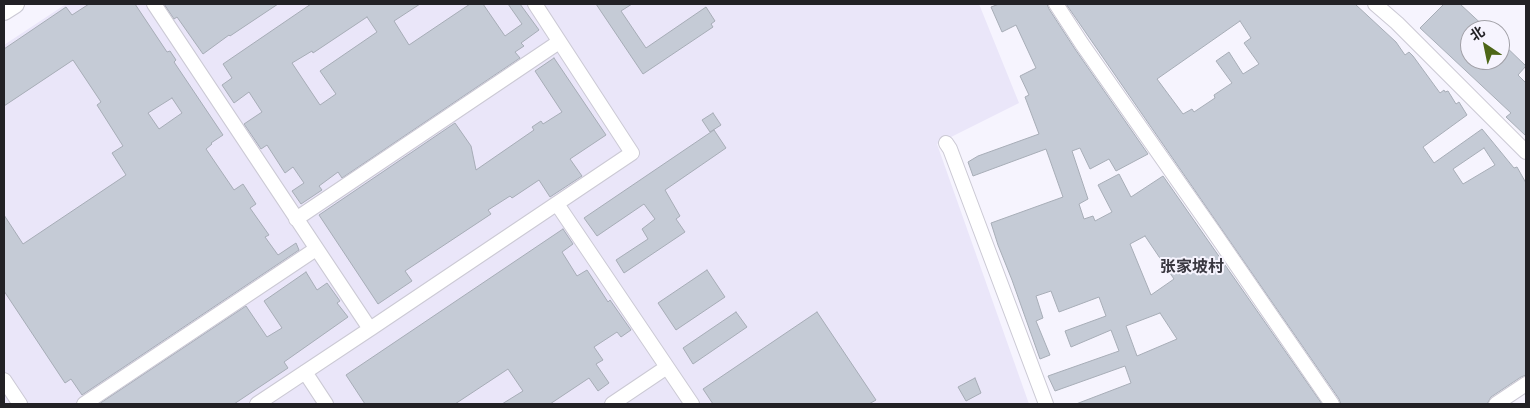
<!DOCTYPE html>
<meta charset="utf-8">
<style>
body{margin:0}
#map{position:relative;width:1530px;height:408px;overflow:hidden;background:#f6f4fe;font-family:"Libre Baskerville","Noto Sans SC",serif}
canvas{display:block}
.frame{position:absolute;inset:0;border:5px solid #222125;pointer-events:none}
.north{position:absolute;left:1460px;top:20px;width:50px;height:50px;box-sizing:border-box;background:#f6f4fe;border:1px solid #a1a0a7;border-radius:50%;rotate:326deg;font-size:14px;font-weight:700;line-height:20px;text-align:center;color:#222125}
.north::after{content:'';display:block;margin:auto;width:18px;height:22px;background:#4d6617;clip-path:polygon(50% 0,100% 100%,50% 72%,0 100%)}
</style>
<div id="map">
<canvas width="1530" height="408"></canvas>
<div class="frame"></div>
<div class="north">北</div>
</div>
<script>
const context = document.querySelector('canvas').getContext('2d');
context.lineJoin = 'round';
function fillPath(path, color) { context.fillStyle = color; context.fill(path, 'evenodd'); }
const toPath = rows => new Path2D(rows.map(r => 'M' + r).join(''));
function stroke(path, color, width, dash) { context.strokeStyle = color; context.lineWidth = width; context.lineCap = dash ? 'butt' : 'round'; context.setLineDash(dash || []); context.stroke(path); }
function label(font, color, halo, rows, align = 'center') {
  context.font = font + ' "Libre Baskerville","Noto Sans SC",serif'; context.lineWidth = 4; context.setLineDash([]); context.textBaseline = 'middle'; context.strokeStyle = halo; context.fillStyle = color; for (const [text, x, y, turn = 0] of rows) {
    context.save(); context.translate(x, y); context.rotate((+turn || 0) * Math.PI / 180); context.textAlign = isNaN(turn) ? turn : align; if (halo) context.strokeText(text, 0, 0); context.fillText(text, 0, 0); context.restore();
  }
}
fillPath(toPath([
 [66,4,979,4,1019,103,937,144,1029,404,4,404,4,45]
]), '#eae6f9');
const building = toPath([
 [89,4,135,4,167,52,170,51,176,60,174,62,223,135,211,143,212,144,206,149,234,190,243,184,256,204,250,208,269,235,265,237,278,255,296,243,299,250,82,395,71,379,65,383,4,291,4,215,23,244,126,175,112,153,123,146,97,105,101,102,73,60,4,106,4,49,66,7,72,15,89,4],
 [172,98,182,113,159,129,148,113,172,98],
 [164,4,278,4,230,36,229,35,203,54,177,17,174,19,164,4],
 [311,4,420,4,394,21,409,45,470,4,483,4,505,36,522,24,508,4,520,4,539,30,521,43,524,46,515,52,520,58,342,178,338,172,319,186,322,190,301,204,292,191,304,183,293,167,285,173,267,145,261,149,244,124,262,112,249,92,234,103,222,85,232,78,223,64,311,4],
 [367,17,377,32,320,71,336,94,320,105,292,63,312,51,313,53,367,17],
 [596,4,632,4,621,11,646,48,706,7,715,21,711,24,713,27,643,74,596,4],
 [999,4,1047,4,1049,9,1075,49,1148,154,1116,171,1109,159,1090,169,1080,148,1072,151,1088,199,1079,204,1084,219,1093,216,1095,221,1112,212,1098,185,1119,174,1131,197,1163,176,1322,404,1076,404,1131,383,1125,366,1055,391,1048,376,1119,351,1111,330,1071,347,1065,331,1106,316,1099,297,1059,312,1051,291,1036,296,1043,318,1036,321,1050,355,1040,359,1012,280,998,245,991,223,1063,197,1046,149,973,176,968,162,978,156,1039,134,1025,97,1029,95,1020,76,1036,68,1016,25,1002,32,991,7,999,4],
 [1145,236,1174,279,1151,295,1130,244,1145,236],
 [1160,313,1177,339,1137,356,1126,326,1160,313],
 [1066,4,1355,4,1396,42,1405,55,1409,52,1413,56,1440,93,1444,90,1445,92,1448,91,1456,104,1459,102,1467,115,1423,147,1434,163,1482,129,1514,168,1517,167,1526,183,1526,375,1521,377,1491,397,1487,404,1341,404,1339,399,1066,4],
 [1240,21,1251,38,1244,43,1259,64,1243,74,1229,52,1216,61,1232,83,1214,95,1215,98,1194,112,1192,109,1183,114,1157,79,1240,21],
 [1484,148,1495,165,1463,184,1453,169,1484,148],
 [1444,4,1460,4,1488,30,1470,30,1470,60,1500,60,1500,41,1526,66,1518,75,1526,83,1526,136,1506,117,1511,113,1420,28,1444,4],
 [554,58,606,135,570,159,582,176,550,197,539,180,512,198,510,196,488,210,491,214,405,271,412,281,378,304,319,215,455,123,471,146,476,170,534,130,532,127,541,121,543,124,562,112,535,71,554,58],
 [713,113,721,125,710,132,702,120,713,113],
 [714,130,726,148,665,190,680,216,676,219,685,232,624,273,616,260,648,239,642,229,655,219,644,204,597,236,584,218,714,130],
 [563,229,573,244,562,252,577,276,587,270,608,302,610,300,631,330,621,337,617,332,594,347,603,360,596,364,609,383,598,391,589,378,550,404,502,404,523,391,508,369,455,404,365,404,346,375,563,229],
 [707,270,725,297,676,330,658,303,707,270],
 [306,272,317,290,327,283,340,301,337,303,348,317,284,362,288,368,234,404,99,404,246,306,267,337,282,328,264,301,306,272],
 [736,312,747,327,693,364,683,348,736,312],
 [817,312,876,400,869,404,713,404,703,389,817,312],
 [975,378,981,393,966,401,958,387,975,378]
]);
fillPath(building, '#c5cbd6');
stroke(building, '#a7adb7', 1);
const minor = toPath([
 [154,4,370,329,257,404],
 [1056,4,1082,44,1213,231,1332,404],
 [1375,4,1397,23,1526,152],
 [946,143,950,149,1046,404],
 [557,204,692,404],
 [296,219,559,42],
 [370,329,632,153,535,4],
 [305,372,326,404],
 [4,380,20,404],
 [84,404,316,249],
 [612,404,667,367],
 [1496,404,1526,384]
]);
const major = toPath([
 [4,11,15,4]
]);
stroke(minor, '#cbc9d4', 16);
stroke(major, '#cbc9d4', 20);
stroke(minor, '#fff', 14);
stroke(major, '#fff', 18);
label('bold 16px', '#3a3841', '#f6f4fe', [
 ["张家坡村",1192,267]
]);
</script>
